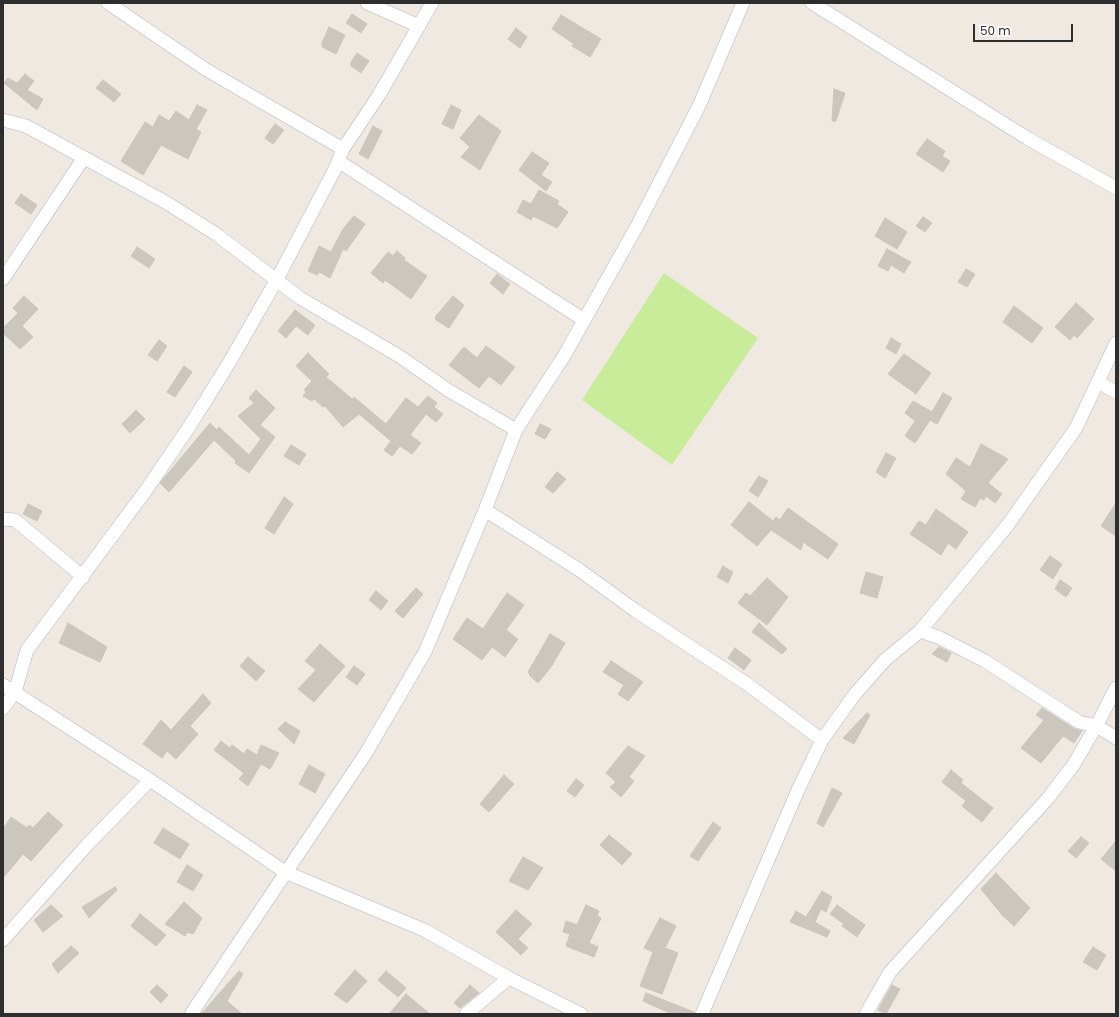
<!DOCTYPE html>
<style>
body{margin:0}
#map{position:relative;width:1119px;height:1017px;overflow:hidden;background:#efe9e1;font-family:Poppins,sans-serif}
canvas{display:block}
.frame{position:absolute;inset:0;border:4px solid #2e2e2e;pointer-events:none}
.scale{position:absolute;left:973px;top:24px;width:100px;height:18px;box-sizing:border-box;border:2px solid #2e2e2e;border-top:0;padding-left:5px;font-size:12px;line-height:14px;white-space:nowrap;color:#2e2e2e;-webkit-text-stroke:3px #fff;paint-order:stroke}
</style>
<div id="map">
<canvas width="1119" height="1017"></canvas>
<div class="frame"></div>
<div class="scale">50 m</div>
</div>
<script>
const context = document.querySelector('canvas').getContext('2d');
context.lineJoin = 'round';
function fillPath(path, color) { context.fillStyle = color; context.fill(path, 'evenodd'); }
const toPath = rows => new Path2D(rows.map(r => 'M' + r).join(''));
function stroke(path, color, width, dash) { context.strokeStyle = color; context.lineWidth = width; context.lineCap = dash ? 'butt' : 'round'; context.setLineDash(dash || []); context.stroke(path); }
fillPath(toPath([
 [664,273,758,338,672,465,582,400]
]), '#c9ec9a');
const building = toPath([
 [352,14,367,24,361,33,346,23,352,14],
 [561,15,601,39,590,57,572,46,574,44,552,29,561,15],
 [329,27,345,35,336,54,322,47,322,43,329,27],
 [516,28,527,37,520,48,508,39,516,28],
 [357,53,369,61,361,73,351,66,351,62,357,53],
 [25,74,34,81,27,90,43,99,37,110,4,83,8,78,17,83,25,74],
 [103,80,121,94,114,102,96,88,103,80],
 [834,89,845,93,836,121,832,121,834,89],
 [197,105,207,110,196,129,201,132,188,159,161,145,143,175,121,161,145,122,153,127,159,115,169,121,176,111,189,120,197,105],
 [451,105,461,110,453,129,442,124,451,105],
 [479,115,501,131,480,170,461,157,470,147,460,138,479,115],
 [275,124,284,130,273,144,265,138,275,124],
 [373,126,382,131,368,159,359,154,373,126],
 [927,139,945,151,942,156,950,161,943,172,916,154,927,139],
 [532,152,549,163,541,175,552,182,546,191,519,170,532,152],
 [539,190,559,201,557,204,568,212,557,228,533,216,531,220,517,212,523,200,531,204,539,190],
 [21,194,37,205,31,214,15,203,21,194],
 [354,216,365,224,346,251,343,249,330,278,319,272,317,275,308,271,319,246,331,252,343,229,354,216],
 [923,217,932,223,925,232,916,226,923,217],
 [885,218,907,232,897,249,875,236,885,218],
 [137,247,155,259,149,268,131,256,137,247],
 [887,249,911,262,904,273,891,265,888,271,878,266,887,249],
 [397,251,405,258,404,260,427,276,411,299,385,280,383,283,371,273,388,252,393,256,397,251],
 [966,269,975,274,967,287,958,282,966,269],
 [497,274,510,284,503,294,490,283,497,274],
 [24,296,38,309,22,326,33,337,20,349,3,333,3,328,18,313,13,308,24,296],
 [453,296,464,305,449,328,436,320,435,317,453,296],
 [1076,303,1094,319,1077,338,1074,335,1070,340,1055,327,1076,303],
 [1014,306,1043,328,1032,343,1003,322,1014,306],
 [295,310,315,325,308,335,296,326,286,338,278,331,295,310],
 [891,338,901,344,896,354,886,348,891,338],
 [159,340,167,346,157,361,148,355,159,340],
 [486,346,515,367,501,385,489,376,479,388,449,365,464,347,477,358,486,346],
 [308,353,329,374,326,377,352,399,354,397,386,424,406,398,418,407,428,396,437,403,434,407,443,414,436,422,426,414,410,435,421,443,412,454,400,446,392,456,384,450,391,441,359,414,343,427,325,406,323,407,314,399,312,401,303,396,306,392,304,390,312,381,296,366,308,353],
 [904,354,931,373,916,394,888,374,904,354],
 [184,366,192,372,175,397,167,392,184,366],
 [256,390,275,408,260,425,275,437,249,473,235,463,236,461,214,440,169,492,160,483,210,423,217,430,219,427,249,455,261,439,238,416,254,403,249,398,256,390],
 [943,393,952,398,937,424,930,420,915,443,905,436,915,421,905,413,913,401,932,412,943,393],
 [136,410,145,419,130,433,122,424,136,410],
 [540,424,551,429,545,439,535,434,540,424],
 [981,444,1008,459,988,483,1002,494,995,503,986,496,984,500,980,498,975,507,961,499,966,491,946,474,956,458,970,467,981,444],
 [291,445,306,454,299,465,284,456,291,445],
 [886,453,896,458,885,478,876,472,886,453],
 [557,472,566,479,553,493,545,487,557,472],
 [759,476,768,481,758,497,749,491,759,476],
 [284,497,293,504,274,534,265,528,284,497],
 [749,502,773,521,776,517,780,520,788,508,838,544,828,559,803,542,801,550,771,530,757,546,731,525,749,502],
 [1116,503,1116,536,1101,526,1116,503],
 [28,504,42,511,37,521,23,514,28,504],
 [936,509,968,532,956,549,948,543,941,555,910,534,919,521,926,525,936,509],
 [1050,556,1062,564,1053,579,1040,570,1050,556],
 [723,566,733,572,728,583,717,577,723,566],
 [866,572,883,577,877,598,860,593,866,572],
 [767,578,788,597,767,625,738,603,746,593,750,596,767,578],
 [1060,580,1072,588,1066,597,1055,589,1060,580],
 [416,588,423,594,403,618,395,611,416,588],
 [376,591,388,601,381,610,369,600,376,591],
 [507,593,524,605,506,630,518,639,505,657,492,647,482,660,453,639,467,618,483,629,507,593],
 [68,623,107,647,100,662,59,643,68,623],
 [759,623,787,649,782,654,752,632,759,623],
 [550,634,565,643,551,667,538,683,529,675,530,674,528,672,550,634],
 [320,644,345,666,314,702,298,689,316,670,305,661,320,644],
 [939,647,951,653,947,662,932,654,939,647],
 [735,648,751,660,744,670,728,658,735,648],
 [248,657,265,671,256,681,240,666,248,657],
 [611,661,643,682,628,701,618,694,624,685,603,672,611,661],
 [354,666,365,674,357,685,346,677,354,666],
 [203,694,211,703,190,726,198,734,176,759,167,751,162,758,143,744,161,720,171,730,203,694],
 [1042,708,1075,729,1082,731,1074,743,1063,736,1041,763,1021,748,1044,720,1036,715,1042,708],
 [867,713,870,715,854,744,843,738,867,713],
 [285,722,300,731,294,744,278,729,285,722],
 [221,741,230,748,232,745,244,754,247,749,257,755,261,745,279,753,270,769,261,764,248,786,239,779,244,773,214,750,221,741],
 [628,746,645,756,629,777,634,781,621,797,610,787,616,782,606,773,628,746],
 [309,765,325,774,315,793,299,784,309,765],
 [951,770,963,780,961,783,993,808,982,822,962,806,966,801,942,782,951,770],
 [504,775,514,784,489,812,480,804,504,775],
 [576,779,584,785,575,797,567,791,576,779],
 [832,788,842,793,823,827,817,823,832,788],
 [48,812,63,825,31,861,23,854,3,878,3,829,11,817,27,828,29,825,33,828,48,812],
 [713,822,721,828,698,861,690,856,713,822],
 [163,828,189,844,180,859,154,843,163,828],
 [609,835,632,854,622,865,600,845,609,835],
 [1081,837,1089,843,1076,858,1068,851,1081,837],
 [1116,841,1116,871,1101,859,1116,841],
 [523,857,543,868,528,890,509,881,523,857],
 [187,865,203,875,193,891,177,882,187,865],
 [996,873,1030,908,1014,926,1002,915,981,889,996,873],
 [115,887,117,890,89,918,82,907,115,887],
 [822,891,832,897,826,912,821,909,815,922,830,931,827,937,790,922,796,911,806,917,822,891],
 [184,902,202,918,193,934,187,932,185,936,165,924,184,902],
 [51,905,63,916,43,932,34,920,51,905],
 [586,905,599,911,597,916,601,918,589,943,598,947,594,957,566,946,570,934,563,932,566,921,577,925,586,905],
 [837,905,865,925,857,937,842,926,844,924,830,914,837,905],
 [516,910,532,924,518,939,528,948,521,955,496,932,516,910],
 [140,914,166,935,156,946,131,926,140,914],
 [660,918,676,926,665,948,678,953,662,994,640,986,653,952,644,948,660,918],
 [71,946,79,953,58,973,52,964,71,946],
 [1093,947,1106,955,1097,970,1083,962,1093,947],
 [355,970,367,981,347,1003,334,994,355,970],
 [239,971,243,974,227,1001,242,1014,201,1014,239,971],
 [386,971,406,988,398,997,378,980,386,971],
 [157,985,168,995,161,1003,150,992,157,985],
 [470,985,479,993,460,1008,454,1003,470,985],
 [892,985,900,989,886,1014,878,1010,892,985],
 [646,993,694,1012,694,1014,672,1014,643,1001,646,993],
 [406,994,430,1014,389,1014,406,994]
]);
fillPath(building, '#cbc7bf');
stroke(building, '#cbc5ba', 1);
const minor = toPath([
 [108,3,205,69,343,149],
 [367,3,419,26],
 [812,3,1027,138,1116,188],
 [3,120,26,126,167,203,216,234,300,298,399,356,448,390,516,430],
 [338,161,584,320],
 [3,279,83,159],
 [1098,382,1116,392],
 [485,510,578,569,636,611,747,684,822,740],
 [3,519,15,520,83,577],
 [920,631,938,637,985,661,1079,722,1097,726,1116,738],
 [3,685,150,780,285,872,424,930,509,978,581,1014],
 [3,708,15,692,27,650,144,493,189,427,229,363,276,281,336,167,343,149,379,95,432,3],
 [3,940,87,845,150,780],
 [191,1014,366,753,425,652,485,510,516,430,564,356,637,226,699,106,743,3],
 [466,1014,509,978],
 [702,1014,798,790,822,740,855,694,885,660,920,631,1007,526,1076,428,1116,343],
 [866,1014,890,972,1049,797,1074,764,1099,721,1116,688]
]);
stroke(minor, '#b4b7c1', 14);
stroke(minor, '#fff', 13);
</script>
